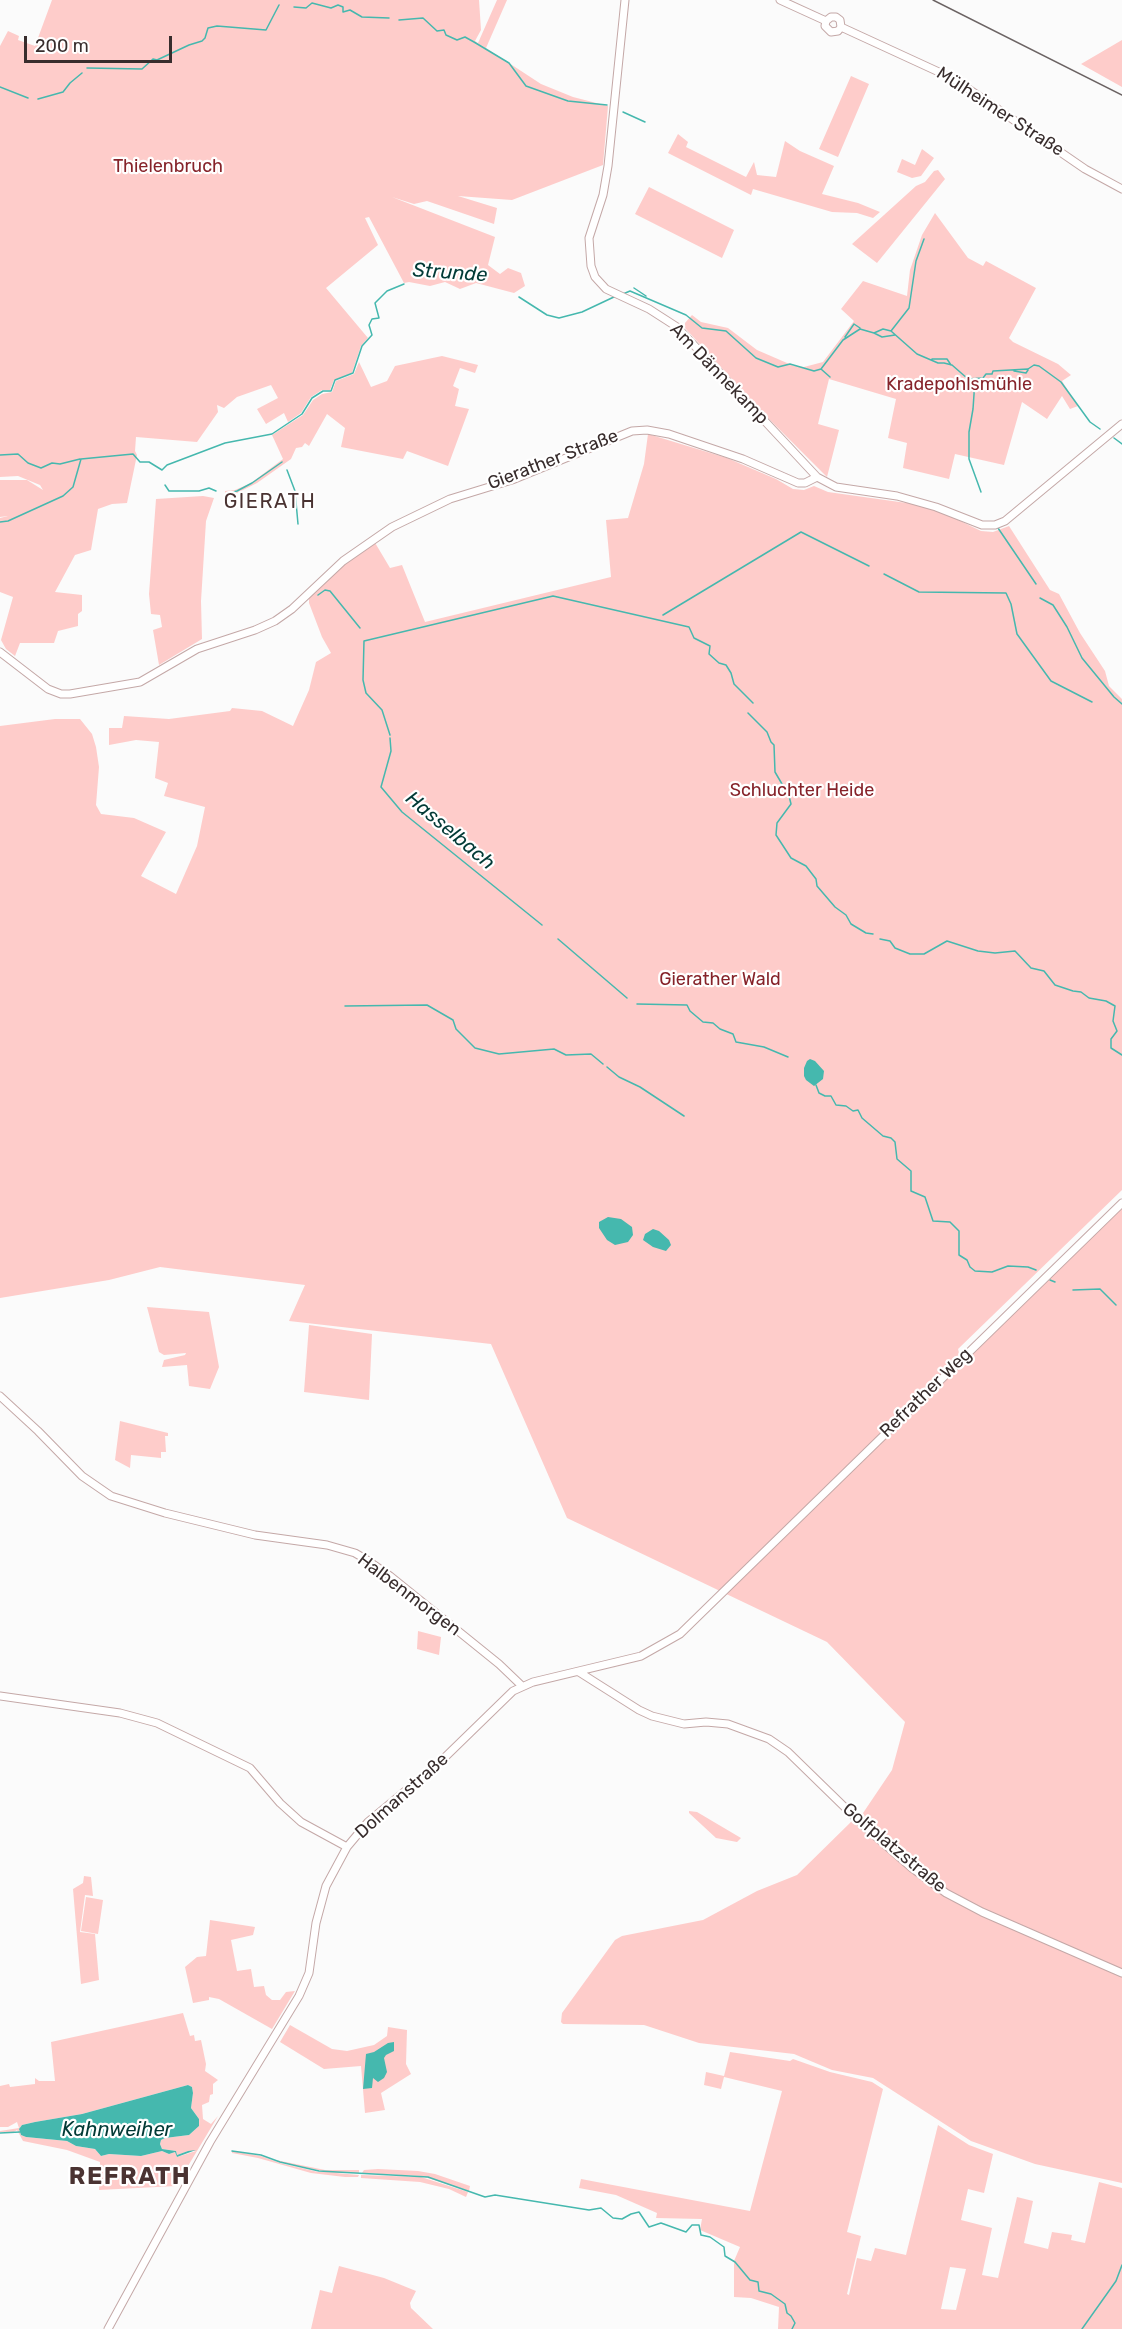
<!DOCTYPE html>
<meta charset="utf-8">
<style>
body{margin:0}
#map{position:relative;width:1122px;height:2329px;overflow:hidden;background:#fbfbfb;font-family:Rubik,sans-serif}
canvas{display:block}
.scale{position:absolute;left:24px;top:36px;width:148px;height:27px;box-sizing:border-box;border:3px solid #382d2d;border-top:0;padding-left:8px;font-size:18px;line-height:21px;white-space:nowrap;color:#382d2d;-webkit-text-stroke:4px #fff;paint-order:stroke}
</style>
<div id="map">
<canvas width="1122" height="2329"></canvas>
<div class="scale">200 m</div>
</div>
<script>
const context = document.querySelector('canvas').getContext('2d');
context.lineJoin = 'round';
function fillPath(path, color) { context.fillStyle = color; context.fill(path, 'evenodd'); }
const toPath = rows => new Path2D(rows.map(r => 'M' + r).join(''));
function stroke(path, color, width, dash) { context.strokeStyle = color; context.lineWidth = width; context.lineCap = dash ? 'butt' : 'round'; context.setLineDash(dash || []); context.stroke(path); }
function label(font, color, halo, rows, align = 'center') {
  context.font = font + ' Rubik,sans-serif'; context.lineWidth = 4.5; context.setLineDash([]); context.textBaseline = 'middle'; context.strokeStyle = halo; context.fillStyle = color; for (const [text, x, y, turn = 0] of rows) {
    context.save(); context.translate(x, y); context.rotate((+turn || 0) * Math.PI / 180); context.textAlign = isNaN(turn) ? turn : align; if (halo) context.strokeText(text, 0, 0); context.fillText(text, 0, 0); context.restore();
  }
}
fillPath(toPath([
 [52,0,479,0,481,30,475,41,478,43,497,0,507,0,486,48,541,84,573,97,608,106,603,165,512,200,458,196,497,208,494,224,427,201,414,204,392,197,495,237,488,265,500,274,508,268,521,273,525,286,514,293,476,283,460,289,445,282,430,286,409,282,404,283,369,217,365,218,378,245,326,288,368,338,361,346,352,373,334,380,330,390,322,390,311,397,301,413,288,422,284,413,266,424,257,409,278,398,271,385,237,397,224,408,217,405,218,412,197,442,136,437,135,451,137,455,127,503,112,504,98,509,91,550,75,555,55,592,82,595,82,611,78,614,78,626,58,631,54,643,20,643,15,656,6,649,1,640,13,597,0,592,0,518,8,516,0,517,0,480,27,480,43,490,40,485,18,476,0,477,0,46,8,31,19,36,18,40,35,46],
 [1122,40,1122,87,1081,64],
 [851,76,869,84,838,157,819,149],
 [678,134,688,142,686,147,746,177,754,162,757,175,776,177,785,141,800,151,834,166,822,194,858,203,880,212,873,218,857,213,832,212,753,189,751,195,668,153],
 [922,149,934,158,921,176,912,178,897,172,902,159,915,165],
 [938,170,945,179,877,263,852,244,916,186,925,182,934,171],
 [649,187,734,230,722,258,635,214],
 [935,213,968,258,983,266,986,261,1036,288,1009,338,1013,342,1058,364,1071,375,1062,381,1078,406,1070,409,1062,396,1047,419,1022,402,1004,465,955,454,949,479,903,468,907,443,888,438,896,399,829,379,818,424,839,430,827,477,760,410,685,328,685,323,692,315,701,322,728,328,757,350,794,366,804,367,823,362,854,321,841,309,863,281,907,296,910,270,922,235],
 [442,356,478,365,475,373,460,368,453,386,459,389,455,406,469,409,448,466,407,451,403,459,341,447,345,428,327,414,309,446,305,443,302,447,296,448,291,459,257,483,235,494,229,495,225,493,225,491,235,490,251,483,283,459,272,435,303,415,313,400,322,394,332,392,336,381,354,374,359,362,371,387,387,381,395,366],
 [648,434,727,458,776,479,793,489,804,490,814,486,828,492,921,505,946,514,981,531,993,532,1009,526,1050,590,1059,594,1080,633,1105,671,1109,686,1122,699,1122,1190,958,1349,962,1364,1122,1208,1122,2183,1035,2164,971,2141,873,2078,832,2070,794,2054,699,2043,644,2025,563,2024,561,2022,562,2013,615,1940,622,1936,703,1920,757,1891,797,1875,854,1819,861,1816,892,1770,905,1722,827,1642,567,1518,491,1344,289,1321,305,1285,160,1267,109,1280,0,1298,0,726,55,719,80,719,92,734,96,747,99,767,96,805,101,814,134,818,166,832,141,876,176,894,197,846,205,807,164,796,168,783,155,778,159,742,136,740,109,745,109,728,122,728,124,716,169,719,230,711,232,708,262,711,293,726,309,690,316,662,331,653,322,637,309,603,309,598,349,560,374,541,390,568,402,565,425,622,611,577,606,520,628,518,644,464],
 [203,496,214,498,206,521,201,601,202,639,159,665,153,630,162,627,160,615,151,614,149,594,156,499],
 [147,1307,209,1312,219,1367,210,1389,189,1386,187,1365,162,1367,164,1360,185,1355,186,1353,164,1355,159,1352],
 [309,1325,372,1334,369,1400,304,1392],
 [120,1421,168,1433,168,1436,165,1436,166,1452,161,1452,161,1458,131,1455,130,1468,115,1460],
 [418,1631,441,1637,439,1655,417,1649],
 [689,1811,697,1812,741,1838,737,1842,716,1838,689,1813],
 [84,1876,91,1877,93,1896,85,1895,80,1932,95,1934,99,1980,81,1984,73,1889,83,1883],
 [86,1897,103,1900,98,1934,81,1931],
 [210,1920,255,1927,253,1935,231,1940,237,1971,251,1969,254,1987,264,1986,266,1995,272,2000,280,2000,286,1992,295,1991,272,2029,219,1999,209,1997,209,2000,193,2003,185,1967,197,1957,206,1956],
 [183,2013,190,2036,194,2035,195,2041,201,2040,206,2064,205,2071,218,2080,213,2084,213,2094,210,2095,209,2102,202,2105,203,2119,211,2124,218,2116,176,2186,99,2190,100,2162,67,2150,23,2141,17,2130,14,2132,0,2132,0,2131,19,2128,17,2122,8,2127,0,2127,0,2086,9,2084,10,2087,35,2084,35,2078,39,2081,55,2081,51,2042],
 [188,2085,192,2087,193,2093,191,2108,199,2119,199,2126,189,2135,165,2138,161,2140,160,2144,162,2149,176,2151,177,2155,188,2151,196,2151,177,2157,175,2152,169,2154,162,2151,141,2156,109,2154,101,2156,95,2149,76,2146,67,2141,26,2137,21,2135,19,2129,22,2125,35,2122,82,2114],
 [290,2025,332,2049,347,2051,374,2045,387,2036,388,2027,407,2030,406,2064,411,2074,381,2093,385,2110,365,2113,361,2066,324,2069,280,2042],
 [730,2052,790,2061,793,2059,830,2072,872,2082,883,2089,847,2232,861,2236,847,2294,849,2295,857,2258,871,2261,875,2248,906,2255,938,2125,969,2145,993,2154,984,2193,968,2189,961,2220,992,2228,982,2275,998,2278,1017,2197,1033,2201,1024,2243,1048,2249,1052,2232,1072,2235,1071,2240,1085,2243,1099,2182,1122,2188,1122,2329,778,2329,779,2307,751,2298,734,2297,734,2261,740,2247,700,2230,702,2219,656,2218,657,2213,616,2195,579,2188,581,2179,750,2211,782,2091,724,2077,721,2089,704,2085,706,2072,724,2076],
 [950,2267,966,2269,956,2310,941,2309],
 [232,2151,261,2156,280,2163,318,2172,327,2172,304,2167,280,2162,276,2160,325,2170,359,2170,359,2173,336,2173,359,2175,358,2177,345,2177,311,2173,258,2158,232,2153],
 [378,2169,418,2171,435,2174,470,2186,469,2191,421,2176,362,2173,364,2170],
 [361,2175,421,2177,468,2192,466,2197,449,2189,420,2182,361,2178],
 [339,2266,384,2278,416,2291,410,2303,411,2308,433,2329,311,2329,320,2290,332,2293]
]), '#feccca');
fillPath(toPath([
 [810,1059,815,1061,824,1071,823,1079,814,1086,806,1080,804,1076,804,1068,807,1061],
 [608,1217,621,1219,632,1227,633,1235,628,1242,615,1245,607,1240,599,1228,599,1222],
 [653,1229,659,1231,669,1240,671,1245,666,1251,653,1247,643,1240,645,1234],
 [394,2042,394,2051,386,2055,384,2058,387,2072,384,2078,378,2082,373,2078,372,2088,363,2089,366,2054,374,2052,388,2043],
 [188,2085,192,2087,193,2093,191,2108,199,2119,199,2126,189,2135,165,2138,161,2140,160,2144,162,2149,176,2151,177,2155,188,2151,196,2150,177,2157,175,2152,169,2154,162,2151,141,2156,109,2154,101,2156,95,2149,76,2146,67,2141,26,2137,21,2135,19,2129,22,2125,35,2122,82,2114]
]), '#45b8ae');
stroke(toPath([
 [294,7,306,8,312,3,331,8,338,5,343,7,343,12,350,10,362,17,389,18],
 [399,20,423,18,437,31,444,30,446,35,457,40,465,37,474,42,509,63,526,86,568,101,607,105],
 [87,68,142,69,153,59,157,60,189,45,202,41,205,38,208,28,217,26,266,30,279,5],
 [0,87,28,98],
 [38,99,63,92,70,83,82,73],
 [623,112,645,122],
 [634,288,646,296],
 [623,294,630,291,686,315,702,328,726,331,756,358,778,367,790,364,814,371,821,369,843,340,860,329,874,333,883,329,891,331,917,354,938,363,944,363,952,365,968,379,983,378,986,374,992,374,993,371,1028,369,1034,365,1039,366,1061,382,1090,422,1100,429],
 [519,297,547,315,559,318,582,312,616,296],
 [891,331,909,308,916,261,924,239],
 [874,333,882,337,895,335],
 [845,337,854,324,860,328],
 [932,359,947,359,951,365],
 [821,369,830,377],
 [1014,371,1026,373,1028,370],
 [975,380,973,409,969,432,969,459,981,492],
 [1114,438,1122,444],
 [0,455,18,454,28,463,41,468,52,463,60,464,80,459],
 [287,470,295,491,298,524],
 [165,485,169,491,199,491,209,488,216,491],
 [229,493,237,491,252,483,282,462],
 [0,522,8,521,63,496,73,487,81,459,133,454,140,462,149,462,162,470,167,465,225,443,272,434,302,414,312,398,323,391,331,391,335,380,353,373,362,346,372,335,369,325,372,319,379,318,375,303,387,291,404,284],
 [998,528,1036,584],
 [884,574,919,592,1006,593,1011,604,1017,634,1051,681,1092,702],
 [318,595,325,590,330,591,360,628],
 [1040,598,1053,605,1067,627,1082,658,1114,697,1122,704],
 [663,615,801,532,869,566],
 [748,713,767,732,771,742,774,745,775,772,789,796,791,804,777,823,776,835,791,858,806,866,816,879,817,886,835,907,846,915,851,924,866,933,873,934],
 [390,735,382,710,366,693,363,680,364,641,553,596,689,627,694,638,710,646,709,654,719,663,726,665,731,673,734,684,753,703],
 [390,738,391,751,381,787,402,812,542,925],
 [558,939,627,998],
 [880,939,890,941,895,948,910,954,924,954,947,941,978,951,995,953,1015,951,1031,968,1044,971,1055,985,1073,991,1081,992,1089,998,1106,1001,1115,1006,1113,1021,1117,1031,1111,1039,1111,1048,1122,1055],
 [637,1004,687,1005,690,1011,703,1022,713,1023,720,1029,733,1034,736,1042,764,1047,788,1057],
 [345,1006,427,1005,453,1020,456,1029,475,1048,499,1054,554,1049,566,1055,591,1054,603,1064],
 [607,1067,619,1077,640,1087,684,1116],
 [816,1085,819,1093,825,1096,831,1096,836,1105,846,1106,853,1111,858,1110,862,1118,883,1136,891,1138,895,1142,897,1159,911,1171,911,1191,925,1197,933,1221,950,1222,959,1231,959,1255,967,1260,970,1267,975,1271,992,1272,1008,1266,1028,1267,1036,1270],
 [1050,1280,1055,1282],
 [1073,1290,1100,1289,1116,1305],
 [0,2133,20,2132],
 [232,2151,261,2155,280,2162,319,2171,428,2177,485,2197,495,2195,589,2210,601,2208,613,2218,622,2219,631,2214,639,2212,649,2227,661,2223,686,2232,692,2225,699,2225,701,2235,710,2237,724,2247,725,2256,735,2262,750,2280,758,2282,759,2291,771,2294,785,2304,787,2313,791,2316,795,2323,792,2329],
 [1082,2329,1116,2281,1122,2265]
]), '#45b8ae', 1.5);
const secondary = toPath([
 [625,0,608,166,603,195,589,238,591,266,595,277,606,289,649,309,677,327,817,477,836,487,897,496,936,507,982,525,995,525,1005,521,1122,424],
 [780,0,826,21],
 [826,21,825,26,831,32,838,31,841,27],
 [826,21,831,17,836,17,840,20,841,27],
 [841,27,954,79,1085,169,1122,189],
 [0,652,48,689,61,694,70,694,140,682,197,649,255,630,275,621,292,609,343,561,392,527,450,499,512,480,632,431,647,430,669,434,743,459,798,483,805,483,817,477],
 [0,1396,38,1431,82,1476,111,1496,165,1513,255,1535,327,1545,355,1553,367,1560,390,1576,499,1664,522,1686],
 [579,1672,639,1710,652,1716,684,1724,706,1722,728,1724,769,1739,788,1752,865,1827,912,1868,946,1893,982,1912,1122,1973],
 [0,1696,120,1713,157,1723,250,1768,280,1803,301,1822,347,1847],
 [108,2329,210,2142,299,1996,309,1973,316,1923,326,1886,347,1847,368,1822,439,1763,513,1691,533,1682,641,1656,680,1634,1122,1203]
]);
stroke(secondary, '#c4a8a7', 9);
stroke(secondary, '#fff', 7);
stroke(toPath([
 [933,0,1122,95]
]), '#6b6363', 1.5);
label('18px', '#382d2d', '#fff', [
 ["Mülheimer Straße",1000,112,33],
 ["Am Dännekamp",719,374,46],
 ["Gierather Straße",553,460,-21],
 ["Refrather Weg",926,1393,-44],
 ["Halbenmorgen",409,1595,37],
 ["Dolmanstraße",402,1796,-42],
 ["Golfplatzstraße",894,1848,40]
]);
label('18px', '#86232a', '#fff', [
 ["Thielenbruch",168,167],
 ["Kradepohlsmühle",959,385],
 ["Schluchter Heide",802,791],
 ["Gierather Wald",720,980]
]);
label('italic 20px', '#023a36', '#fff', [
 ["Strunde",450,273,4],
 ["Hasselbach",450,831,40],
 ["Kahnweiher",117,2130]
]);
context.letterSpacing = '1.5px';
label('20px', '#4a3332', '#fff', [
 ["GIERATH",270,502]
]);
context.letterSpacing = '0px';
context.letterSpacing = '1.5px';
label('bold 24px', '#4a3332', '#fff', [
 ["REFRATH",130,2177]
]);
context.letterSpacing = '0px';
</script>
